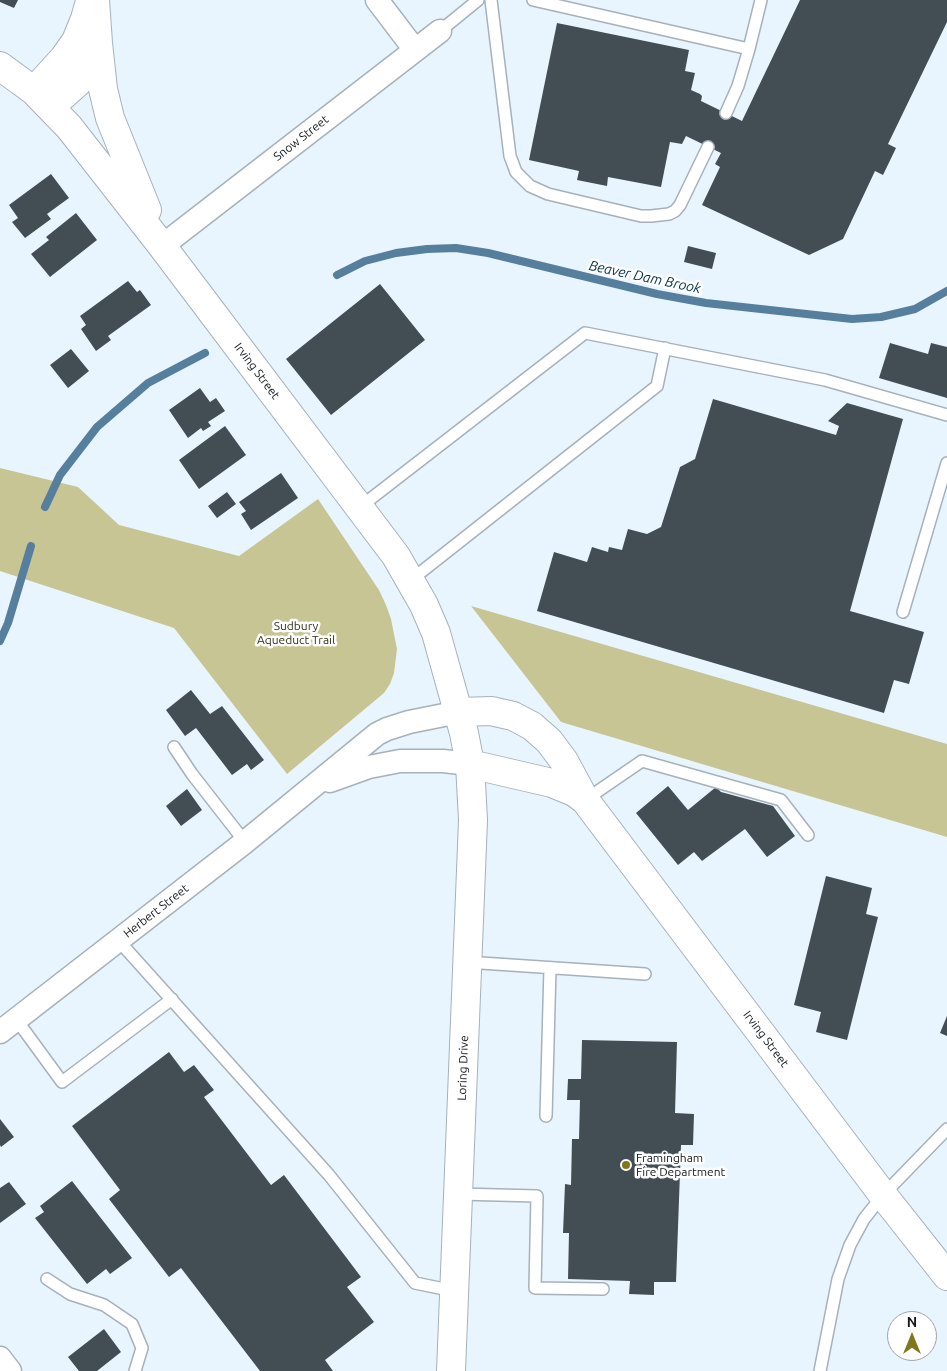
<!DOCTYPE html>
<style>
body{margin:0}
#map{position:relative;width:947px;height:1371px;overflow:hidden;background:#e9f5fe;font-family:Ubuntu,sans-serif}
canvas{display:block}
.north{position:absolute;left:887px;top:1311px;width:50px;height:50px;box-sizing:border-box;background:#fff;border:1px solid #a1a3a4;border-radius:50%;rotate:0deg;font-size:14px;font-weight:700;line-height:20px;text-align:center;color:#14181b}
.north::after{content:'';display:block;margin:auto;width:18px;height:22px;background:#7e771b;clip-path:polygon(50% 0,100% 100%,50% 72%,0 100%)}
</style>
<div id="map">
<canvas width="947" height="1371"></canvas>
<div class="north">N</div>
</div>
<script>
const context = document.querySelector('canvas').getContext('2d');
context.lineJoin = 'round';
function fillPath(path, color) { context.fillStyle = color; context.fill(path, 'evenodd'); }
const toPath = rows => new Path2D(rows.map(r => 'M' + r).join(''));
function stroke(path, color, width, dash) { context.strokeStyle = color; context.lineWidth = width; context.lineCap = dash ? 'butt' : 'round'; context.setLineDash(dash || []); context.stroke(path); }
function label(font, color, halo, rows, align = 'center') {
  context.font = font + ' Ubuntu,sans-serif'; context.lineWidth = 5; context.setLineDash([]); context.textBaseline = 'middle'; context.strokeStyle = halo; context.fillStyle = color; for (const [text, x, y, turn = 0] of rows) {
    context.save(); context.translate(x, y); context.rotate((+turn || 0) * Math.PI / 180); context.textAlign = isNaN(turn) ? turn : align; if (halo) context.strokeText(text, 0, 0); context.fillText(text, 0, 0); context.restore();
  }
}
fillPath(toPath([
 [0,468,78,487,119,525,239,556,318,499,379,590,386,605,391,619,397,649,394,673,390,684,384,693,287,774,174,628,0,571],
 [471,606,947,744,947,837,561,722]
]), '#c8c594');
stroke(toPath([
 [337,275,365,261,396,253,427,249,456,248,488,253,657,294,706,303,852,319,881,317,915,309,947,291],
 [45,507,60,475,97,427,148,383,205,353],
 [0,641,8,623,31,546]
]), '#557f9c', 8);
fillPath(toPath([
 [0,0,18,0,14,8,0,2],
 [800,0,947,0,947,22,888,144,896,148,883,175,875,171,843,239,809,255,702,205,720,167,715,164,721,153,686,136,682,144,670,142,661,187,608,177,607,186,577,180,579,171,529,160,557,23,689,50,685,71,695,73,691,90,700,94,702,96,701,101,742,121],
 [51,174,69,198,47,214,51,219,25,238,12,222,18,218,9,205],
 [76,213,97,240,50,277,31,254,49,240,46,237],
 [688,246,716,253,712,269,684,262],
 [128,281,137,292,140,290,151,305,108,336,111,340,96,351,81,329,86,325,80,316],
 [380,284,425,340,331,415,286,359],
 [890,343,928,354,931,343,947,347,947,398,879,378],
 [71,349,89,371,68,388,50,365],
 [200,388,210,402,216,398,225,411,208,422,211,426,203,431,201,428,188,438,169,410],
 [713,399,836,435,839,426,828,421,847,403,903,419,850,611,924,632,909,684,894,680,884,713,537,611,554,552,587,562,592,547,608,552,609,547,622,550,628,529,647,534,661,527,680,467,695,459],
 [225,426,246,455,199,489,179,460],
 [281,473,298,498,251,530,241,514,246,511,239,502],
 [227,492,236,504,217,518,208,506],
 [191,690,210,714,222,706,264,760,251,770,247,764,232,775,196,728,185,736,166,710],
 [668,786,688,810,716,787,721,792,773,806,795,836,767,857,745,829,702,861,694,852,678,865,636,813],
 [187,789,202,810,181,826,166,806],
 [826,876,872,888,866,914,878,917,847,1040,816,1032,821,1012,794,1005],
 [947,1016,947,1036,940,1033],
 [582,1040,677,1042,675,1113,694,1114,693,1145,681,1145,676,1282,654,1282,654,1295,629,1294,630,1281,568,1279,569,1233,563,1233,565,1184,571,1185,572,1139,579,1139,580,1100,567,1100,568,1079,581,1079],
 [169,1052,184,1072,194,1065,214,1090,204,1097,271,1185,284,1175,361,1277,347,1287,374,1322,325,1360,333,1371,260,1371,181,1268,169,1277,109,1199,120,1190,72,1126],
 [0,1119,14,1137,1,1147,0,1145],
 [72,1181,132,1258,110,1274,106,1269,87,1284,35,1218,44,1212,40,1206],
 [9,1182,26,1204,0,1223,0,1188],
 [104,1329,121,1352,97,1371,79,1371,68,1357]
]), '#434d54');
const service = toPath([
 [491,0,510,156,516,172,530,186,548,194,641,216,651,216,669,214,675,211,680,205,708,147],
 [533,0,749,49,738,86,726,113],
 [440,31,478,0],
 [749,49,761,0],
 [360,507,585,333,825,380,947,415],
 [411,580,657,386,665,348],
 [903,612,947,463],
 [174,747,192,774,245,842],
 [585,800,642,761,781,800,808,835],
 [118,940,329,1175,415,1283,454,1291],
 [466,962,645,974],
 [16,1019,62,1082,172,999],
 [546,1116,550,968],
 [459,1194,537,1196,535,1288,603,1289],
 [47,1279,70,1294,104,1305,132,1324,142,1348,135,1371],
 [820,1371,838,1279,850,1245,864,1219,883,1195,947,1129]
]);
const minor = toPath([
 [377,0,415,50],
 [162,246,440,31],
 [330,781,369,767,400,761,443,761,470,764],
 [0,1032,245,842,377,734,387,729,409,722,459,712],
 [0,1358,10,1371]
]);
const tertiary = toPath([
 [98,43,103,89,110,118,147,210],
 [0,66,34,91,69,127,162,246,396,556,424,605,436,633,464,733,470,764,473,820,451,1371],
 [34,91,64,58,76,41,85,19,90,1],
 [50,107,77,83,89,68,93,60,98,43,95,0],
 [459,712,491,711,513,716,532,726,549,741,564,761,585,800,883,1195,947,1276],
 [470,764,552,783,574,792,585,800]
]);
stroke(service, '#a6b1ba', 14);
stroke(minor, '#a6b1ba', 25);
stroke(tertiary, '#a6b1ba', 30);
stroke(service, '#fff', 11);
stroke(minor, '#fff', 22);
stroke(tertiary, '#fff', 28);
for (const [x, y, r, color] of [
 [626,1165,5,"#7e771b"]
]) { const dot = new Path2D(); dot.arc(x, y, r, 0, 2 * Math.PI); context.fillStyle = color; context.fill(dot); stroke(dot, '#fff', 2); }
label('12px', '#14181b', '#fff', [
 ["Snow Street",301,138,-38],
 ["Irving Street",257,371,53],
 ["Herbert Street",156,911,-38],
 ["Irving Street",766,1039,53],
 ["Loring Drive",463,1068,-88]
]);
label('12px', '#302e11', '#fff', [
 ["Sudbury",296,626],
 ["Aqueduct Trail",296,640]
]);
label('12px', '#14181b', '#fff', [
 ["Framingham",636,1158],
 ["Fire Department",636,1172]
], 'left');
label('italic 14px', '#002f4a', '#fff', [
 ["Beaver Dam Brook",645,277,12]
]);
</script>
